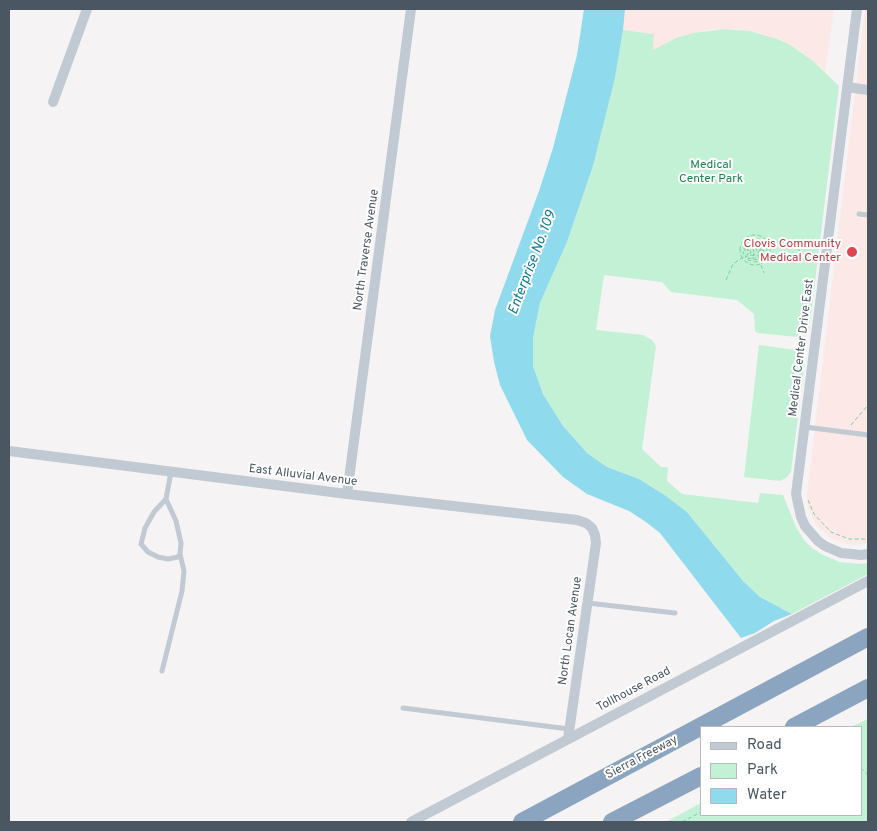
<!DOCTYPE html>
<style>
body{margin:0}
#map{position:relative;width:877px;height:831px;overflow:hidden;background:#f5f3f3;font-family:Overpass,sans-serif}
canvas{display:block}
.frame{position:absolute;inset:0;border:10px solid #4a5661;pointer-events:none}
.legend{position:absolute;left:700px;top:726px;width:162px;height:90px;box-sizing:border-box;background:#fff;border:1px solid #b7bbc0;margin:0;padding:6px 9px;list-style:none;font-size:15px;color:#4a5661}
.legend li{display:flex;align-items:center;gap:10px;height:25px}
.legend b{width:25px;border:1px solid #b7bbc0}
</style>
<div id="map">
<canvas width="877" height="831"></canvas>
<div class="frame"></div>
<ul class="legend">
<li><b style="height:6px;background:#c1cad2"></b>Road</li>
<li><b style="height:14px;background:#c3f1d5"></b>Park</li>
<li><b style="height:14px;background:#90daee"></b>Water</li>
</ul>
</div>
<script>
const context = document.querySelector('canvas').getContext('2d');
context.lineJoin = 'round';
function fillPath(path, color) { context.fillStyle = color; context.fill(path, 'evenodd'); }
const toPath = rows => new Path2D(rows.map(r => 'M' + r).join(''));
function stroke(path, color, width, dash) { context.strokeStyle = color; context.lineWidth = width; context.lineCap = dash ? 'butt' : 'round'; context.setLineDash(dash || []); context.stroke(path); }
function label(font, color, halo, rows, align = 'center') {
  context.font = font + ' Overpass,sans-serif'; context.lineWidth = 4; context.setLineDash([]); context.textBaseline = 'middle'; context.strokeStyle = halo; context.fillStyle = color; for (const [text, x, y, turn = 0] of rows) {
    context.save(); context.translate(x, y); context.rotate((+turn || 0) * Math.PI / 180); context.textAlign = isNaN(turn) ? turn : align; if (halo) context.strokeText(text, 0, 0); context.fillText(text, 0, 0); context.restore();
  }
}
fillPath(toPath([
 [625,9,834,9,825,71,801,51,789,44,763,34,737,29,714,29,693,33,676,38,652,51,654,34,623,30],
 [865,9,868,9,868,543,853,545,841,542,830,537,816,525,808,508,807,495]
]), '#fce8e6');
fillPath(toPath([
 [724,29,750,31,777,39,789,44,813,61,839,86,809,331,802,336,797,337,758,333,755,331,754,314,737,300,671,292,662,282,604,275,596,330,643,335,652,340,656,346,642,449,661,467,668,467,667,481,682,494,758,503,760,493,783,495,796,527,804,540,812,548,823,555,840,562,860,564,868,563,868,574,792,614,760,597,743,581,687,512,666,496,639,479,607,467,587,453,563,426,543,394,533,366,533,338,540,303,567,242,593,166,615,78,623,30,654,34,653,50,676,38,693,33],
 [759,345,796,350,800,351,804,357,805,362,791,472,786,478,780,481,744,477],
 [868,719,868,822,666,822,701,803,701,815,861,815,861,727,851,727]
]), '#c3f1d5');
fillPath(toPath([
 [584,9,625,9,623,30,615,78,593,166,567,242,540,303,533,338,533,366,543,394,563,426,587,453,607,467,639,479,666,496,687,512,743,581,760,597,792,614,774,621,755,633,741,638,660,533,646,522,629,511,587,494,563,477,527,440,500,385,494,362,490,336,495,310,539,191,553,148,577,55]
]), '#90daee');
stroke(toPath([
 '740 250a15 15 0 1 1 30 0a15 15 0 1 1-30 0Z',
 [768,243,773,241,783,242,791,244,801,252],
 [756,247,757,250,754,252,753,249,756,247],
 [761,265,764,273],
 [726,280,733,264,748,254,747,247,750,243,755,241,760,243,763,251,758,258,748,258,758,260,763,256,764,246,757,240,748,242,745,248,745,253,743,254,745,243,752,239,759,239,765,244,767,248,766,256,760,261,756,262,748,260,745,257,750,255,757,256,760,254,761,248,756,243,752,244,748,249,749,253,751,253,750,248,752,246,758,246,760,249,758,253,754,255,753,254,754,252],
 [851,425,868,405],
 [808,500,814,514,831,532,849,539,868,539],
 [861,768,868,775],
 [682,822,701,812]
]), '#7ad0a6', 1, [4, 2.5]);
stroke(toPath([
 [859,214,868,215],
 [805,427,868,435],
 [166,499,176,521,181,543,180,554,178,557,168,559,158,557,148,552,141,544,145,528,154,512,166,499,171,472],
 [588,603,675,613],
 [162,671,182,591,184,571,180,554],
 [403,708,569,729]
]), '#c1cad2', 5);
stroke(toPath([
 [857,9,796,494,801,517,805,526,818,541,825,546,841,553,861,555,868,554],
 [847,87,868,90],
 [53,102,87,9],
 [9,451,347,494,577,520,586,523,592,528,595,535,596,543,568,739],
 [347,494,411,9],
 [411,822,868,581]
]), '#c1cad2', 10);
stroke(toPath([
 [794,727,868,688],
 [522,822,868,637],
 [612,822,701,776]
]), '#8ba5c1', 18);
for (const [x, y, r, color] of [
 [852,252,6,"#e0444e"]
]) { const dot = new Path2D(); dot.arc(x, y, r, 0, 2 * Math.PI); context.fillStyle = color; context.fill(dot); stroke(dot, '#fff', 2); }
label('12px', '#17864f', '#fff', [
 ["Medical",711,166],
 ["Center Park",711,180]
]);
label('12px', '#be3a42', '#fff', [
 ["Clovis Community",841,245],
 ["Medical Center",841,259]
], 'right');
label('12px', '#4a5661', '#fff', [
 ["North Traverse Avenue",367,250,-82],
 ["Medical Center Drive East",802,348,-83],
 ["East Alluvial Avenue",303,476,7],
 ["North Locan Avenue",571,631,-82],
 ["Tollhouse Road",634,690,-28],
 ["Sierra Freeway",642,758,-28]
]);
label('italic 14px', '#0c7c9b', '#fff', [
 ["Enterprise No. 109",533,263,-69]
]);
</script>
